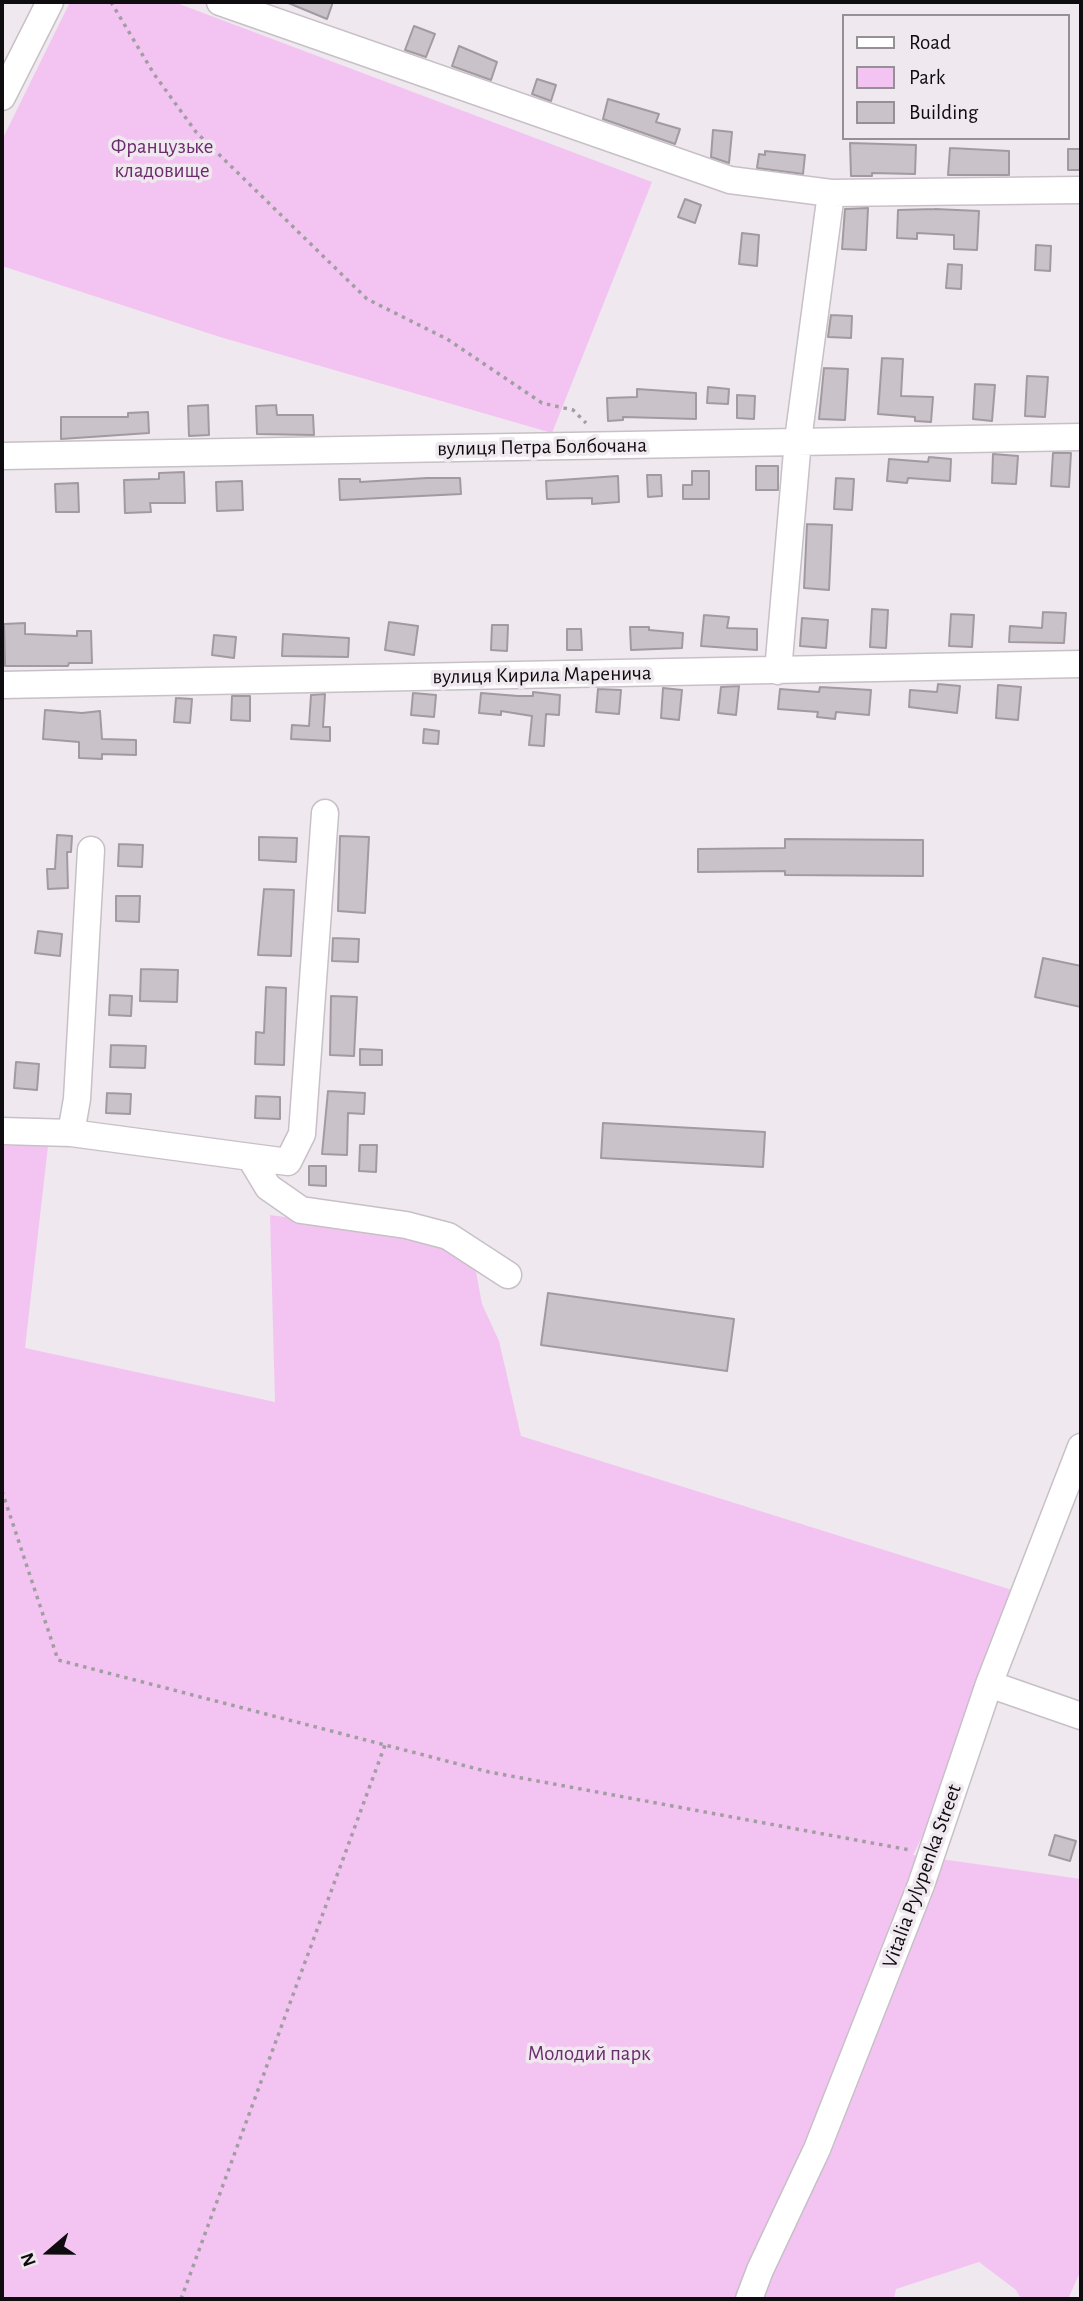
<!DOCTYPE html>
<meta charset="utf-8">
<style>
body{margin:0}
#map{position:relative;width:1083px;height:2301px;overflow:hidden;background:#efe8ef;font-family:"Alegreya Sans",sans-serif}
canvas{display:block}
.frame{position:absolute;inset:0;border:4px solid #0e0c0e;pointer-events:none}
.legend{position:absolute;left:842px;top:14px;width:228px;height:126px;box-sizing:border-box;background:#efe8ef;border:2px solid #959095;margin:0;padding:9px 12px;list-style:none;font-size:21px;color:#0e0c0e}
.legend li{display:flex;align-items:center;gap:14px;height:35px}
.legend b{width:35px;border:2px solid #959095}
.north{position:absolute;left:14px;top:2217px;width:70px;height:70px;-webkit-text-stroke:5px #efe8ef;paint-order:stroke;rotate:250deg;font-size:19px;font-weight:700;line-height:28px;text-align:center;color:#0e0c0e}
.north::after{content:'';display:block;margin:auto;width:24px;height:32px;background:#0e0c0e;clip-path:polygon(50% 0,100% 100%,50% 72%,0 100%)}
</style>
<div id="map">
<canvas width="1083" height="2301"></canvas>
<div class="frame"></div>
<ul class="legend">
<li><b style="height:9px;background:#fff"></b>Road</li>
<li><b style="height:19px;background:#f3c4f2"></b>Park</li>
<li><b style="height:19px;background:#c9c2c8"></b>Building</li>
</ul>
<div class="north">N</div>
</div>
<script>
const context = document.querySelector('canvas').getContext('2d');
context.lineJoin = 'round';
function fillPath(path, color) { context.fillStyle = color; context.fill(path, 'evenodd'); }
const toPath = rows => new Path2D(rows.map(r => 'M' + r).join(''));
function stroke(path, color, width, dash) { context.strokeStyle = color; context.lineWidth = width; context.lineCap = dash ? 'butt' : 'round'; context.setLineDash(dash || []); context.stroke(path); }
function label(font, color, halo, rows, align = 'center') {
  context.font = font + ' "Alegreya Sans",sans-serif'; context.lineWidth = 7; context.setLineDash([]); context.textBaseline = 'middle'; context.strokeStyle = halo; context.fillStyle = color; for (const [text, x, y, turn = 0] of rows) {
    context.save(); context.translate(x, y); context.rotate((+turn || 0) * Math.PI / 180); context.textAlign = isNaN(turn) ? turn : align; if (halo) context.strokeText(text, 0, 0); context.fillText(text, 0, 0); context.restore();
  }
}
fillPath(toPath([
 [70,2,174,2,652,182,552,433,220,337,2,266,2,140],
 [2,1146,48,1146,25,1348,275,1402,270,1215,441,1239,474,1261,482,1304,499,1341,521,1436,1015,1591,926,1829,913,1855,1081,1879,1081,2270,1068,2299,1021,2299,1016,2290,979,2262,896,2289,894,2299,2,2299]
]), '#f3c4f2');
const building = toPath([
 [286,2,333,2,327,19,286,2],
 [414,26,435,34,426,57,405,50,414,26],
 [459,46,497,62,491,80,452,66,459,46],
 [537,79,556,85,551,101,532,94,537,79],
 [608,99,659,114,656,122,680,129,675,144,603,119,608,99],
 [713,130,732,132,729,163,711,157,713,130],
 [850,143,916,145,915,174,872,173,872,176,851,176,850,143],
 [950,148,1009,151,1009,175,948,175,950,148],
 [1068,149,1081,149,1081,170,1068,170,1068,149],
 [765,151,805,155,803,174,757,168,759,154,765,155,765,151],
 [685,199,701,205,695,223,678,217,685,199],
 [868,208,866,250,842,249,845,209,868,208],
 [935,209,979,211,977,250,954,249,954,235,917,233,917,239,897,238,898,210,935,209],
 [742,233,759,235,757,266,739,264,742,233],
 [1036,245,1051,246,1050,271,1035,270,1036,245],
 [948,264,962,265,961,289,946,288,948,264],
 [831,315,852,316,851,338,828,337,831,315],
 [882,358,903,359,901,396,933,397,931,422,915,421,915,417,878,414,882,358],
 [824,368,848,369,845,420,819,419,824,368],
 [1027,376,1048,377,1045,417,1025,416,1027,376],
 [975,384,995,385,992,421,973,419,975,384],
 [708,387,729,389,728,404,707,403,708,387],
 [637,389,696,393,696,419,623,417,623,420,608,421,607,398,637,397,637,389],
 [737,395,755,396,754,419,737,418,737,395],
 [208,405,209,435,189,436,188,406,208,405],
 [276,405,277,415,313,415,314,435,257,434,256,406,276,405],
 [148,412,149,433,61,439,61,417,128,417,128,413,148,412],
 [1053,453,1071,453,1069,487,1051,486,1053,453],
 [993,454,1018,456,1016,484,992,483,993,454],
 [929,457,951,459,950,481,908,478,907,483,887,481,889,459,928,462,929,457],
 [756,466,778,466,778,490,756,490,756,466],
 [692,471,709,471,709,499,683,499,683,485,692,485,692,471],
 [184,472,185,503,150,503,151,512,125,513,124,480,159,479,159,473,184,472],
 [647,475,661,475,662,496,648,497,647,475],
 [618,476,619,502,592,504,592,498,547,499,546,481,618,476],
 [427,478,460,478,461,494,340,500,339,479,360,479,360,482,427,478],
 [836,478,854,479,852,510,834,509,836,478],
 [242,481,243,510,217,511,216,482,242,481],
 [78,483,79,512,56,512,55,484,78,483],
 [807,524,832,525,829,590,804,588,807,524],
 [872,609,888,610,886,648,870,647,872,609],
 [1043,612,1066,613,1064,643,1009,642,1010,626,1042,628,1043,612],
 [951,614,974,615,972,647,949,646,951,614],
 [704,615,729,617,727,628,757,629,757,650,701,646,704,615],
 [802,618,828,620,826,648,800,646,802,618],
 [389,622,418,626,414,655,385,650,389,622],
 [25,623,25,634,77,636,77,631,91,631,92,663,69,663,68,666,5,666,4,624,25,623],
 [492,625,508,625,507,651,491,650,492,625],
 [630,627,649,627,649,630,683,633,682,648,631,650,630,627],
 [567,629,581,629,582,650,567,650,567,629],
 [283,634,349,638,348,657,282,656,283,634],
 [214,635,236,637,234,658,212,655,214,635],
 [938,684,960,686,957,713,909,707,910,690,937,692,938,684],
 [998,685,1021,687,1018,720,996,718,998,685],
 [739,686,736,715,718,713,721,687,739,686],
 [820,687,871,690,869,715,836,712,835,719,817,717,818,712,778,709,780,689,819,692,820,687],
 [663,688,682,690,679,720,661,718,663,688],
 [598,689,621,690,619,714,596,712,598,689],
 [533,692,560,695,559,715,546,714,544,746,529,745,532,716,501,711,501,715,479,713,481,693,518,696,533,696,533,692],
 [413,693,436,695,434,717,411,715,413,693],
 [325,694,323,727,330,727,330,741,291,739,292,725,309,726,311,695,325,694],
 [232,696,250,696,250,721,231,720,232,696],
 [176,698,192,699,190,723,174,722,176,698],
 [45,710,82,713,100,711,102,739,136,740,136,755,102,754,102,759,79,758,79,742,43,739,45,710],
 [424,729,439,731,438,744,423,743,424,729],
 [57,835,72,836,71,852,67,852,68,888,48,889,47,869,55,869,57,835],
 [340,836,369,837,365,913,338,911,340,836],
 [259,837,297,838,296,862,259,860,259,837],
 [785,839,923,840,923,876,785,875,785,871,698,872,698,849,785,848,785,839],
 [119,844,143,845,142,867,118,866,119,844],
 [264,889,294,890,291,956,258,955,264,889],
 [116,896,140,896,139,922,116,921,116,896],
 [38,931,62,934,60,956,35,953,38,931],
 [333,938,359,939,358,962,332,961,333,938],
 [1043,958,1081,966,1081,1007,1035,997,1043,958],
 [141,969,178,970,177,1002,140,1001,141,969],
 [266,987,286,988,284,1065,255,1064,256,1032,264,1033,266,987],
 [110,995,132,996,131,1016,109,1015,110,995],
 [331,996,357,997,354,1056,330,1055,331,996],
 [111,1045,146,1046,145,1068,110,1067,111,1045],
 [360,1049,382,1050,382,1065,360,1065,360,1049],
 [16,1062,39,1064,37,1090,14,1088,16,1062],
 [328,1091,365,1093,364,1114,348,1113,347,1155,322,1154,328,1091],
 [107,1093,131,1094,130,1114,106,1113,107,1093],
 [256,1096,280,1097,280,1119,255,1118,256,1096],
 [603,1123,765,1132,763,1167,601,1158,603,1123],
 [360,1145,377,1145,376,1172,359,1171,360,1145],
 [309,1166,326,1166,326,1186,309,1185,309,1166],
 [548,1293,734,1319,727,1371,541,1345,548,1293],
 [1055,1835,1076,1841,1070,1861,1049,1855,1055,1835]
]);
fillPath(building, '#c9c2c8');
stroke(building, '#a19ba1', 2);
const minor = toPath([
 [220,2,730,180,831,193,1081,190],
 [2,97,50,2],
 [2,456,1081,437],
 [778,671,798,440,831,193],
 [2,685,1081,664],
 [2,1131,71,1133,77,1099,91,850],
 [71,1133,288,1162,302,1134,325,813],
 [250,1157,268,1187,301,1210,406,1225,448,1236,508,1275],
 [989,1684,1081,1716],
 [749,2299,760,2270,817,2149,921,1885,989,1684,1081,1447]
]);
stroke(minor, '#c7c0c7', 29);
stroke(toPath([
 [111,2,154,74,196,132,367,299,447,339,542,403,573,410,586,423],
 [2,1491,58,1660,489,1772,910,1850],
 [181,2299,385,1745]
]), '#a29da2', 3.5, [3.5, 5]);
stroke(minor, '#fff', 26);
label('21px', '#6b2c6c', '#efe8ef', [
 ["Французьке",162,147],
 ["кладовище",162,171],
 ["Молодий парк",589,2054]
]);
label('21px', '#0e0c0e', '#efe8ef', [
 ["вулиця Петра Болбочана",542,447,-1],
 ["вулиця Кирила Маренича",542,675,-1],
 ["Vitalia Pylypenka Street",922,1876,-70]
]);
</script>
